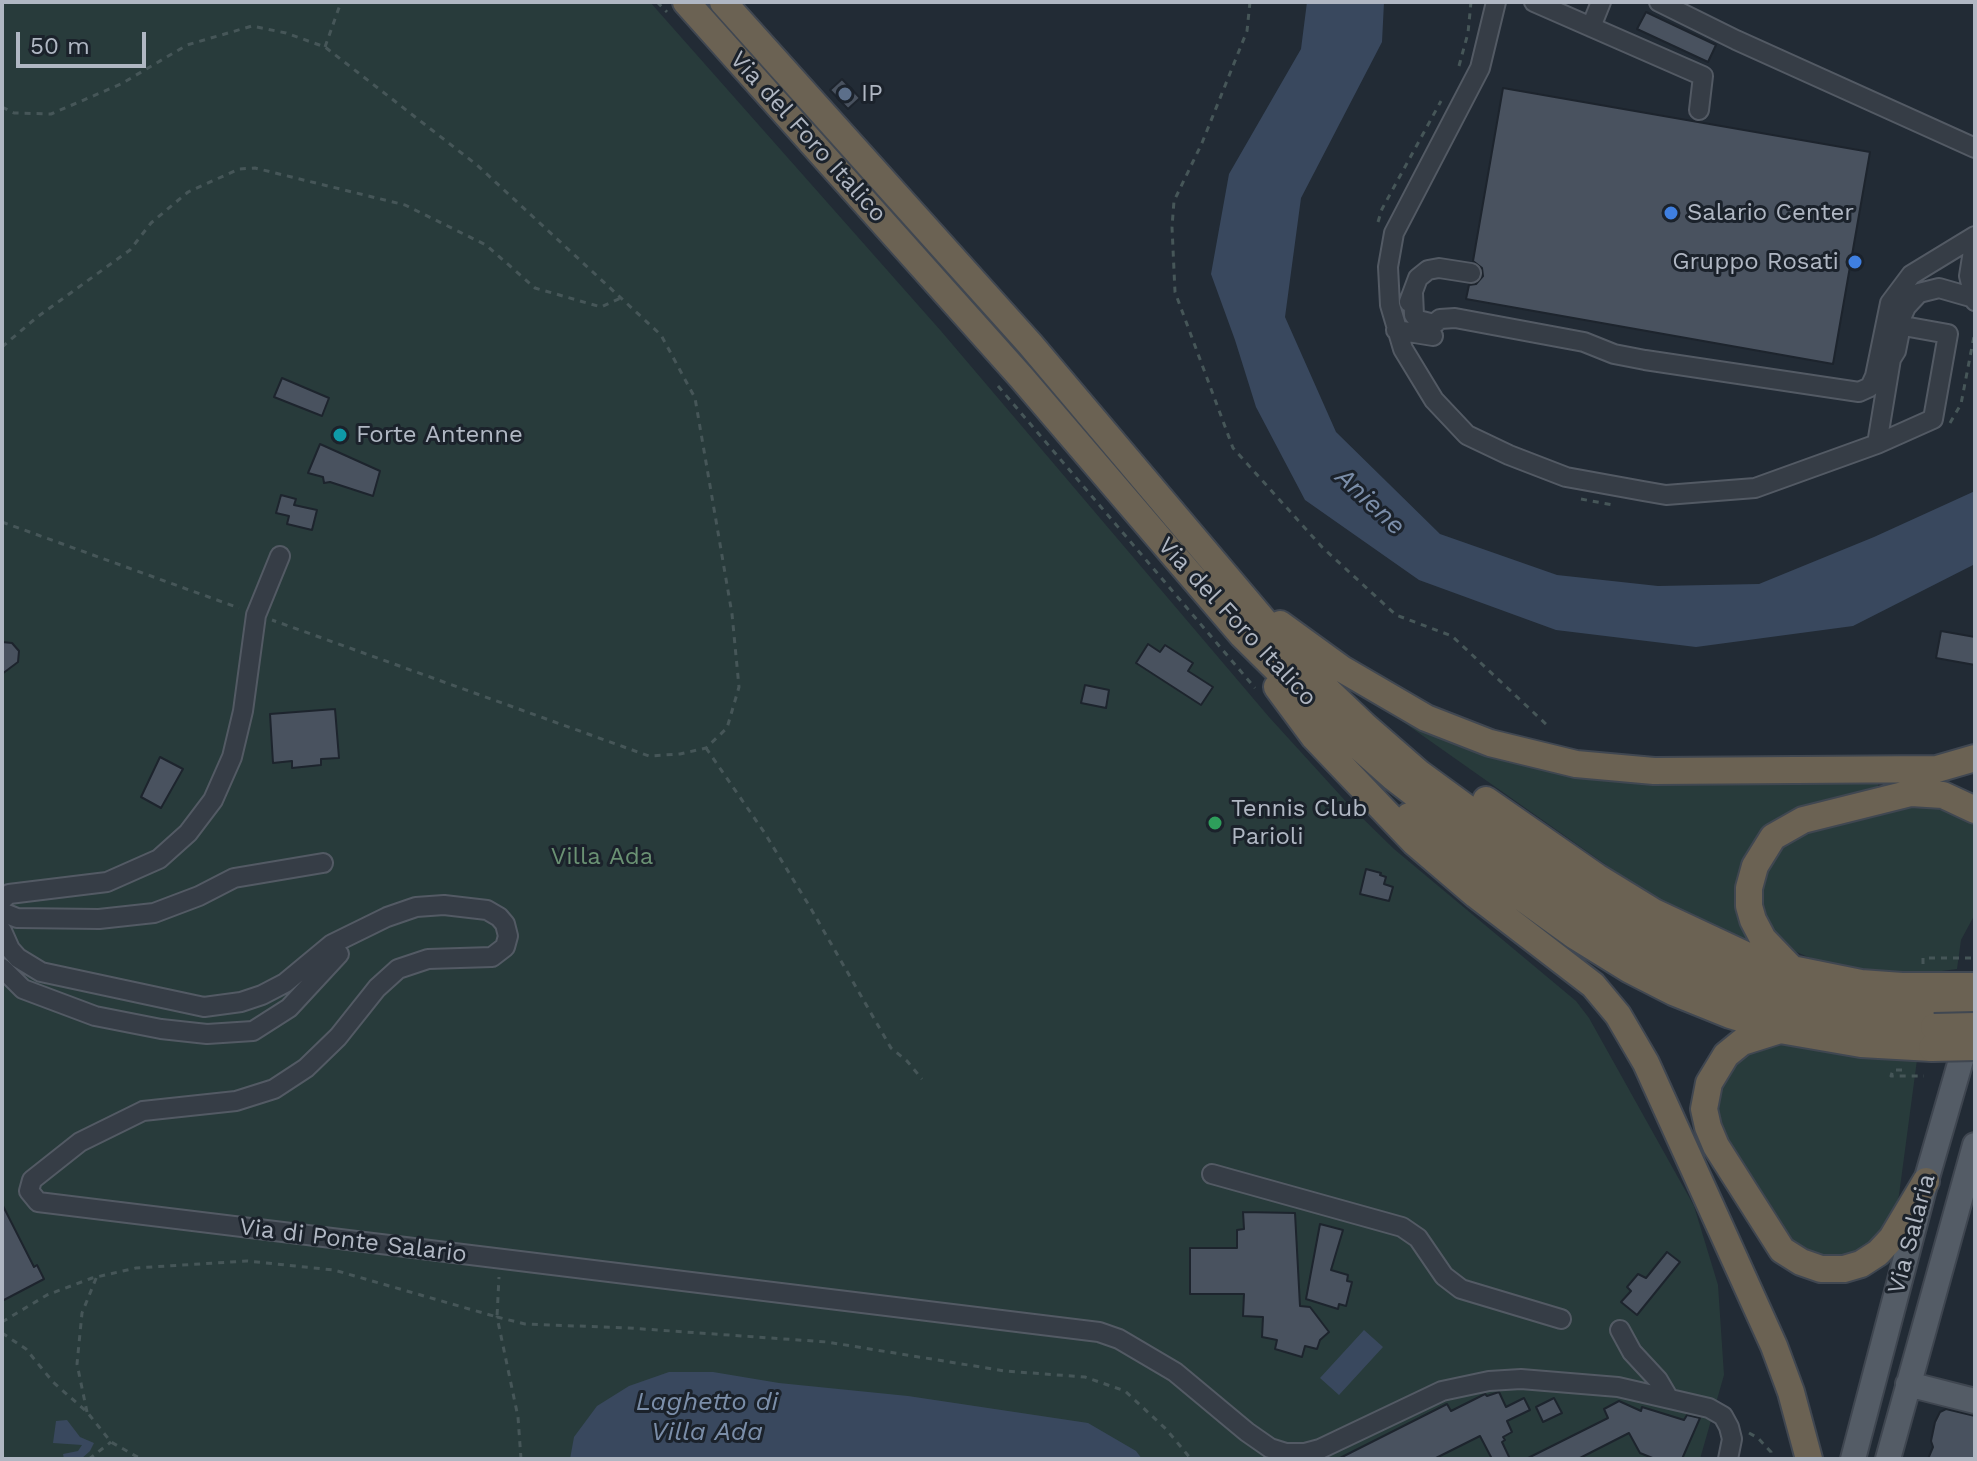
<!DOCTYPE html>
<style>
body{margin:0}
#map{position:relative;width:1977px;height:1461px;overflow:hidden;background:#222b35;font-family:"Work Sans",sans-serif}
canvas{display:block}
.frame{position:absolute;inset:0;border:4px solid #b0b7c3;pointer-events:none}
.scale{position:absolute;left:16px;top:32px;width:130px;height:36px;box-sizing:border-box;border:4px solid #b0b7c3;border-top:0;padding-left:10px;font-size:24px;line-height:28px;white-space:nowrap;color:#b0b7c3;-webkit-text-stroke:6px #1b222b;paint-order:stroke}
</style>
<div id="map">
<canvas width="1977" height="1461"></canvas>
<div class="frame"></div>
<div class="scale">50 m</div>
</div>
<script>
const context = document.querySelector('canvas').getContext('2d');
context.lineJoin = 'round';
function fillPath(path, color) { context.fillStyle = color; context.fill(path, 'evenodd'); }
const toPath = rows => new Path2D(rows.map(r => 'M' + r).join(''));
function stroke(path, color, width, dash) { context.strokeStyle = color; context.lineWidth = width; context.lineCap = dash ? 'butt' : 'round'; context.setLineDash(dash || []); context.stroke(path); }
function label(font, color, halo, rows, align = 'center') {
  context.font = font + ' "Work Sans",sans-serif'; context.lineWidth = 6; context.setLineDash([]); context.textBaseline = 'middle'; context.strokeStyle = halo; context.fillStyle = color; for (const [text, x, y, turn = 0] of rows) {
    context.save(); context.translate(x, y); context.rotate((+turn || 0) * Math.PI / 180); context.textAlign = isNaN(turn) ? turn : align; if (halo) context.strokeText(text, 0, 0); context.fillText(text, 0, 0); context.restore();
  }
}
fillPath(toPath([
 [2,2,650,2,941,331,1269,717,1350,806,1394,849,1576,1001,1589,1018,1694,1206,1718,1285,1724,1375,1700,1459,2,1459],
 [1399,719,1488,752,1607,779,1878,784,1878,791,1798,810,1775,820,1761,834,1750,850,1742,868,1756,945,1735,938,1653,898],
 [1911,804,1933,805,1965,817,1975,827,1975,914,1961,940,1957,969,1919,974,1861,970,1827,965,1787,948,1769,925,1762,898,1761,884,1778,845,1800,830],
 [1769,1040,1917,1060,1899,1195,1893,1218,1865,1253,1820,1259,1786,1240,1722,1135,1716,1100,1731,1063]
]), '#283b3b');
fillPath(toPath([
 [1307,2,1384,2,1382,42,1301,198,1285,317,1336,432,1440,534,1557,575,1658,586,1759,584,1874,537,1975,491,1975,564,1853,626,1696,647,1556,630,1419,580,1305,500,1256,407,1235,340,1211,274,1229,174,1301,49],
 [1364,1330,1383,1347,1339,1395,1320,1378],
 [669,1372,713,1372,779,1383,908,1396,1088,1423,1136,1451,1142,1459,570,1459,574,1437,597,1406,629,1386],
 [67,1420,80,1437,94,1443,90,1451,81,1459,64,1459,63,1454,78,1451,82,1445,53,1443,56,1421]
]), '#39485e');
const building = toPath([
 [1646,12,1716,45,1708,62,1637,29,1646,12],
 [842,79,860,98,848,109,830,90,842,79],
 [1503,88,1870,152,1833,364,1466,299,1469,285,1476,284,1483,276,1482,268,1473,261,1503,88],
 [282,378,329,398,322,416,274,397,282,378],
 [320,444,380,471,373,496,330,482,324,483,323,477,308,473,320,444],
 [281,495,296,499,294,505,317,510,312,530,287,524,289,516,276,513,281,495],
 [1941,631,1975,637,1975,665,1936,658,1941,631],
 [2,642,12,643,19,651,18,662,2,674,2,642],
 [1148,644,1160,652,1165,645,1193,663,1188,671,1213,687,1201,705,1136,663,1148,644],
 [1085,685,1109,690,1106,708,1081,703,1085,685],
 [335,709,339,758,321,759,321,765,292,768,292,761,273,763,270,714,335,709],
 [160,757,183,769,161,808,141,797,160,757],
 [1366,869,1381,873,1380,875,1386,877,1384,884,1393,887,1389,901,1360,894,1366,869],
 [2,1204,34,1267,37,1265,44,1279,2,1301,2,1204],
 [1243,1212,1295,1213,1300,1306,1310,1307,1329,1332,1320,1340,1317,1349,1305,1346,1302,1357,1275,1349,1277,1340,1262,1337,1263,1317,1243,1316,1244,1294,1190,1294,1190,1248,1237,1248,1237,1230,1244,1229,1243,1212],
 [1320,1224,1343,1230,1331,1270,1348,1275,1347,1281,1352,1282,1346,1306,1339,1304,1338,1309,1306,1299,1320,1224],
 [1667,1252,1680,1262,1637,1315,1621,1302,1631,1291,1627,1287,1638,1274,1646,1278,1667,1252],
 [1499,1392,1506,1407,1524,1398,1530,1410,1507,1421,1512,1432,1503,1437,1505,1440,1502,1442,1510,1459,1492,1459,1480,1436,1434,1459,1338,1459,1447,1404,1451,1411,1485,1394,1487,1396,1499,1392],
 [1554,1398,1562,1413,1543,1422,1536,1407,1554,1398],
 [1619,1401,1641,1411,1642,1407,1684,1420,1687,1415,1700,1418,1682,1459,1655,1459,1640,1453,1629,1433,1578,1459,1526,1459,1608,1418,1604,1409,1619,1401],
 [1946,1409,1975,1416,1975,1459,1928,1459,1933,1447,1931,1441,1935,1422,1940,1412,1946,1409]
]);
fillPath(building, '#49525f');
stroke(building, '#1d242d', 2);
const minor = toPath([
 [1496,2,1480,68,1394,233,1388,267,1390,305,1403,349,1434,400,1467,435,1509,455,1566,477,1643,491,1666,495,1755,488,1877,444,1891,359,1896,351,1899,336,1898,325,1906,307,1919,293,1939,288,1974,298],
 [1534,2,1703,76,1699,110],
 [1659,2,1736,40,1975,148],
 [1591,27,1601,2],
 [1975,238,1969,276,1975,301],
 [1413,293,1414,315,1418,320,1434,324,1440,319,1455,318,1584,342,1614,354,1645,360,1859,392,1870,387,1875,376,1890,303,1911,275,1975,236],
 [1409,302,1418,278,1428,270,1439,268,1471,273],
 [1396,330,1433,336],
 [1877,444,1933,419,1948,334,1898,325,1892,333],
 [2,900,9,894,107,882,159,859,188,833,213,800,232,757,243,711,256,615,280,556],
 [2,912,17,918,99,919,154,913,199,896,234,878,323,863],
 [2,931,10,949,18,958,41,972,204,1007,241,1002,262,995,285,983,332,944,387,917,416,907,444,905,487,910,499,917,505,924,508,936,505,947,492,957,428,959,398,969,377,988,338,1037,306,1068,274,1089,236,1101,143,1111,80,1142,32,1180,29,1191,38,1202,1099,1332,1119,1339,1175,1372,1247,1432,1270,1448,1286,1453,1305,1453,1320,1449,1442,1391,1489,1381,1521,1379,1618,1387,1709,1408,1723,1416,1729,1427,1732,1439,1728,1459],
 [2,968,23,989,95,1016,161,1029,207,1034,253,1031,289,1008,339,954],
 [1212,1174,1402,1227,1418,1238,1444,1276,1461,1289,1561,1319],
 [1620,1330,1632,1352,1658,1380,1668,1397]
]);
const major = toPath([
 [1908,1384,1975,1401],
 [1853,1459,1926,1181,1970,1029],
 [1888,1459,1975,1145]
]);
const highway = toPath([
 [686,2,1021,377,1242,635,1320,712,1394,778,1473,839,1567,904,1631,945,1690,977,1737,995,1798,1013,1874,1025,1934,1027],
 [723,2,1030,344,1302,666,1364,725,1419,773,1512,841,1639,927,1710,963,1780,987,1836,999,1908,1005,1975,1005],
 [1280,624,1342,669,1426,718,1490,743,1576,764,1654,771,1937,769,1975,758],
 [1277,687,1314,737,1414,842,1476,895,1593,985,1618,1015,1646,1063,1774,1346,1791,1392,1809,1459],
 [1486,800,1597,877,1654,912,1748,956,1792,969,1861,983,1902,986,1975,986],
 [1409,816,1575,936,1630,970,1673,992,1730,1015,1780,1030,1861,1044,1932,1048],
 [1790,967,1763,939,1753,920,1749,906,1749,888,1755,866,1773,837,1803,820,1911,793,1943,795,1975,810],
 [1780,1030,1742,1042,1726,1055,1709,1083,1704,1109,1708,1127,1716,1146,1782,1250,1801,1262,1821,1269,1844,1269,1861,1264,1878,1253,1892,1238,1926,1181]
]);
stroke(minor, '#535a64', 22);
stroke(major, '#3f4650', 28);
stroke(highway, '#404751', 30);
stroke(toPath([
 [657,2,667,12],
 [1250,2,1247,31,1202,143,1174,201,1172,227,1175,292,1233,448,1322,547,1396,615,1452,636,1548,726],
 [325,47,341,2],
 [1459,66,1468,33,1471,2],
 [2,107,14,113,51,114,121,84,187,45,252,26,286,33,325,47,477,165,661,335,695,398,732,614,739,687,727,728,706,748,680,754,649,756,272,620],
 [1378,222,1382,209,1441,101],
 [2,347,36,318,130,250,151,223,188,192,239,169,255,168,405,205,486,245,535,288,601,307,621,298],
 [998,386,1255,688],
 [1950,423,1961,404,1975,331],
 [1581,499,1613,505],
 [2,522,239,608],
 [706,748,764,832,810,907,891,1048,907,1061,922,1079],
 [1923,964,1923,958,1975,958],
 [1902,1070,1893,1070,1891,1076,1924,1076],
 [2,1322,47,1295,92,1278,136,1268,247,1261,334,1270,497,1317,499,1277],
 [2,1333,26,1349,53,1382,87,1412,111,1442,141,1459],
 [87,1412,77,1364,82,1313,97,1276],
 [1749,1433,1758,1438,1771,1452,1772,1459],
 [89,1459,111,1442],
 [521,1459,518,1417,497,1317,525,1324,629,1328,827,1342,1005,1371,1085,1377,1125,1391,1166,1429,1191,1459]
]), '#465658', 3, [6, 6]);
stroke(minor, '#363d46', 18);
stroke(major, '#545c66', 24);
stroke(highway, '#6b6253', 26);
const highwayBridge = toPath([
 [1934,1027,1975,1026],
 [1932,1048,1975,1047]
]);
stroke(highwayBridge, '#404751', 30, []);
stroke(highwayBridge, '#6b6253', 26);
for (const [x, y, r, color] of [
 [845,94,8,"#5c6f8a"],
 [1671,213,8,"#3f7fe0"],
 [1855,262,8,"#3f7fe0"],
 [340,435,8,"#0f9aa8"],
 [1215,823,8,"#2e9e5b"]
]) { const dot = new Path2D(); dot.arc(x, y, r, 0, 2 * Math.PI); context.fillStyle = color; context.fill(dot); stroke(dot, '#1b222b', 3); }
label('24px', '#b0b7c3', '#1b222b', [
 ["IP",861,94],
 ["Salario Center",1687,213],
 ["Gruppo Rosati",1839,262,"right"],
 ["Forte Antenne",356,435],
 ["Tennis Club",1231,809],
 ["Parioli",1231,837]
], 'left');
label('24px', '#b0b7c3', '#1b222b', [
 ["Via del Foro Italico",808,137,48],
 ["Via del Foro Italico",1237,622,47],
 ["Via Salaria",1912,1234,-75],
 ["Via di Ponte Salario",353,1241,7]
]);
label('24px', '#6a9173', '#1b222b', [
 ["Villa Ada",602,857]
]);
label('italic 26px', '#7b8ea9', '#1b222b', [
 ["Aniene",1370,502,43],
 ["Laghetto di",707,1402],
 ["Villa Ada",707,1432]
]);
</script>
